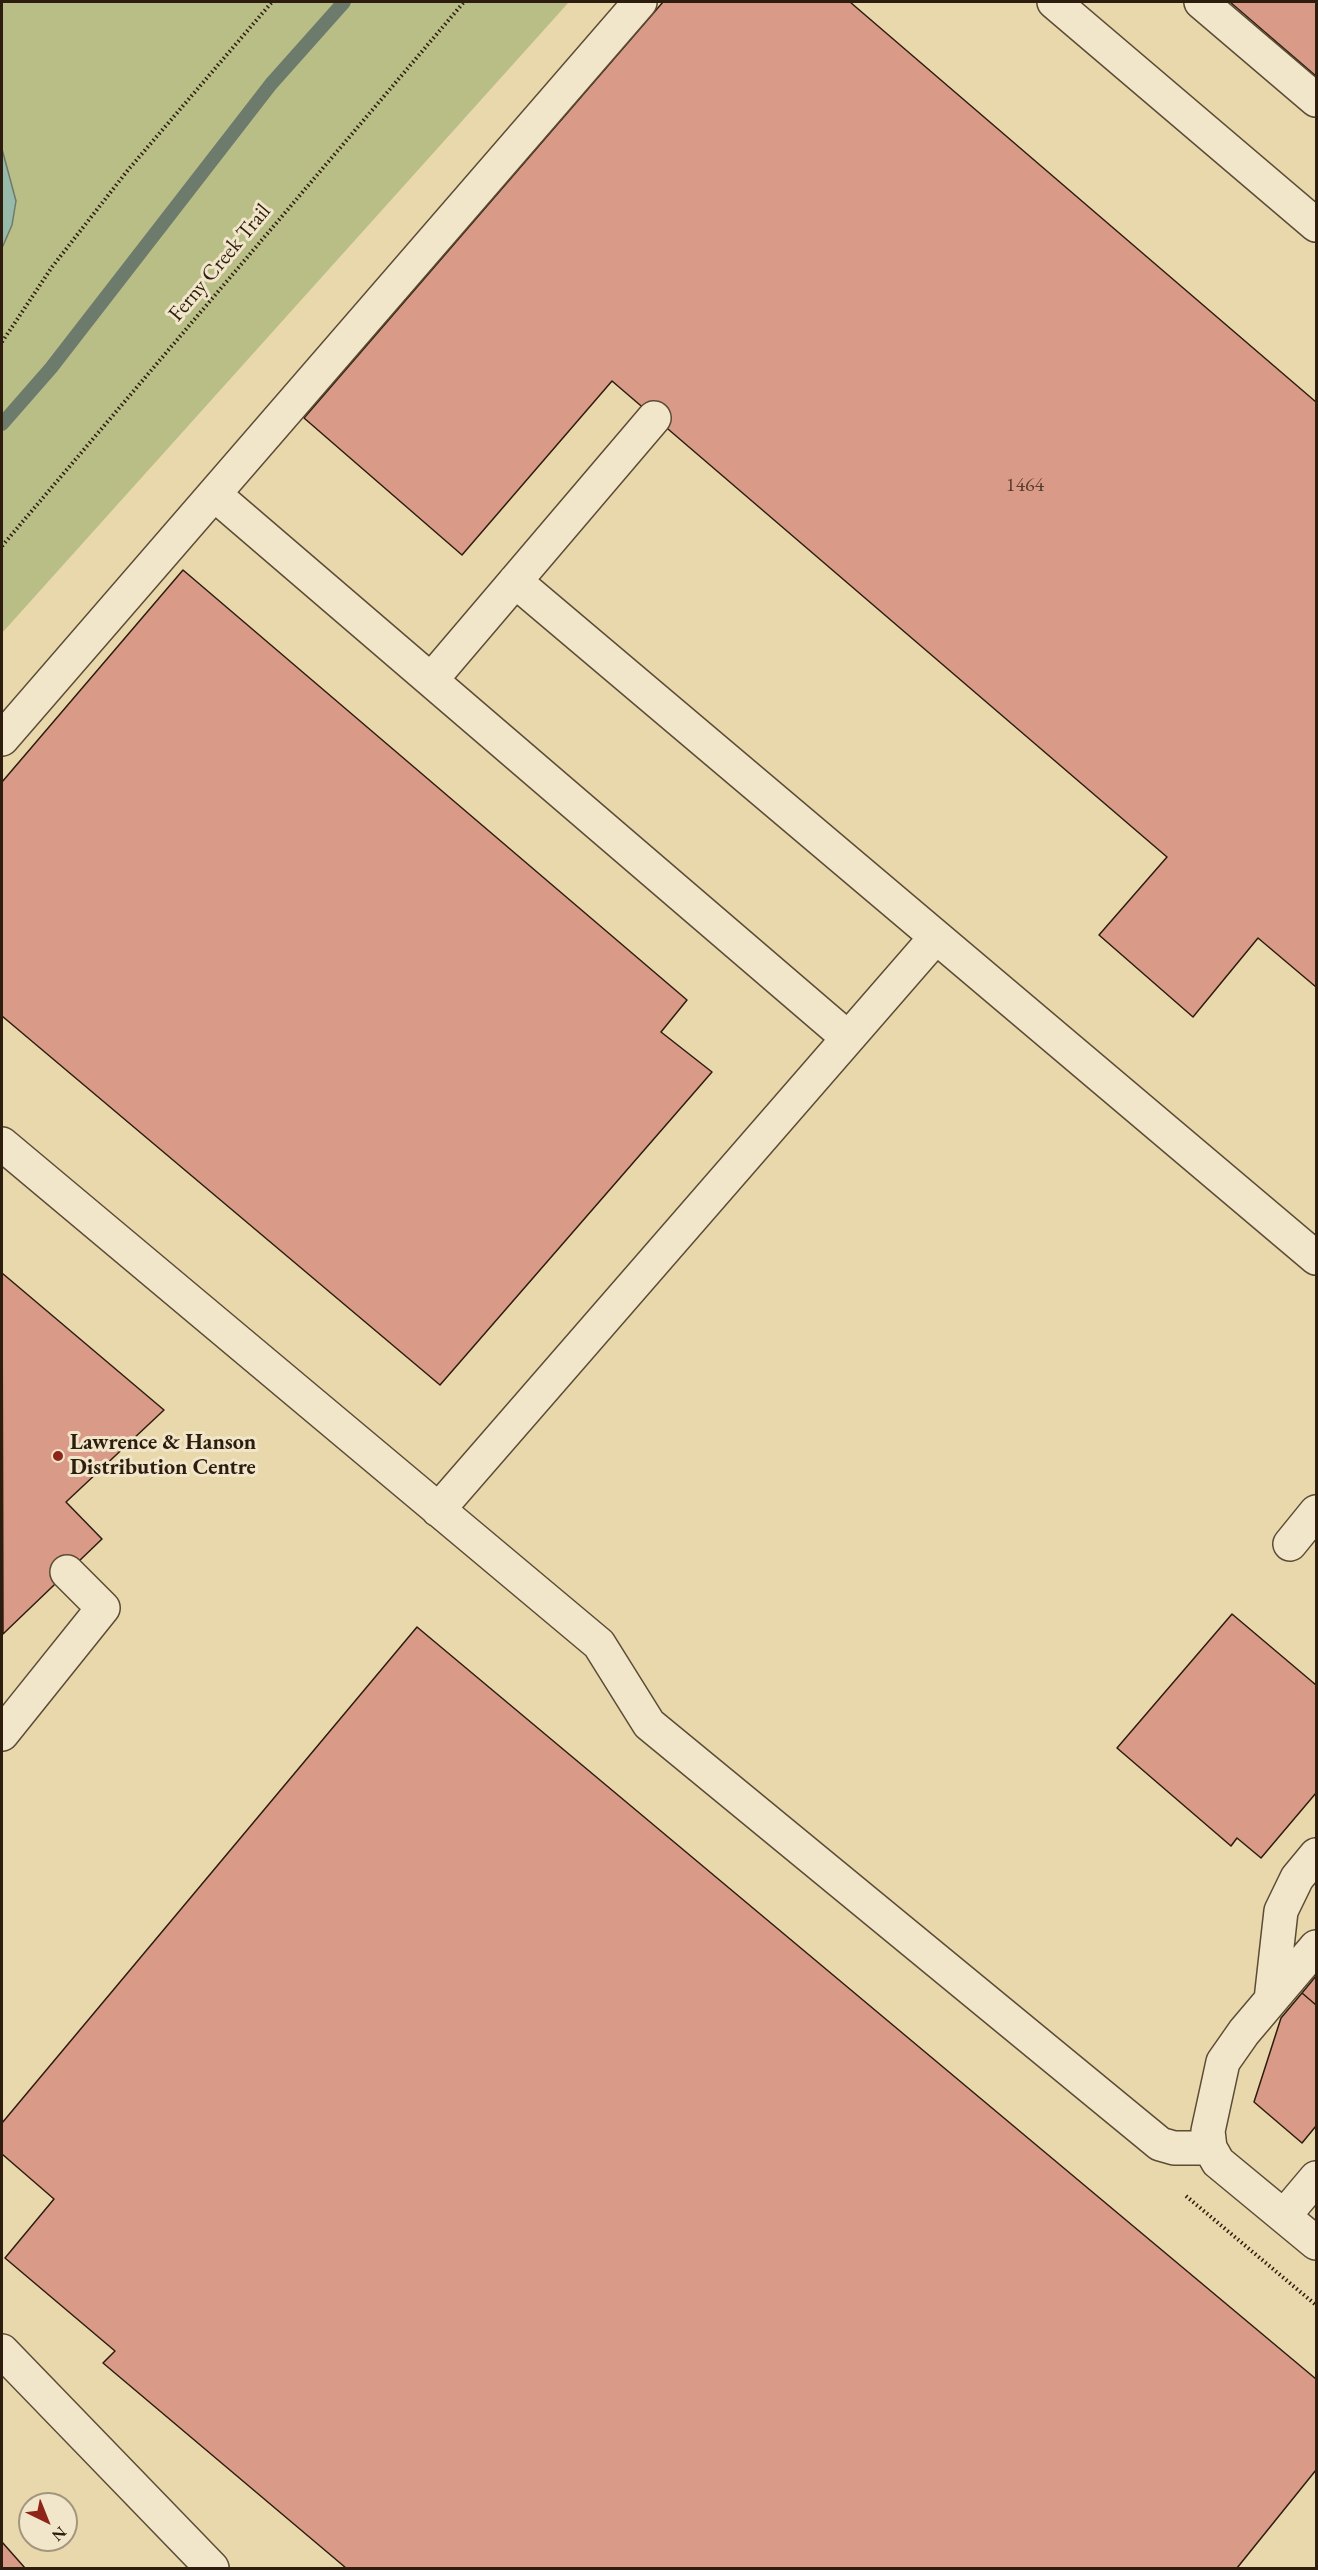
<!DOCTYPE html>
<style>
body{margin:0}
#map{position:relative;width:1318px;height:2570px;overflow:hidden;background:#e9d8ac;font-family:"EB Garamond",serif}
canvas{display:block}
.frame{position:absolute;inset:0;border:3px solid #2d1d0f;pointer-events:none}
.north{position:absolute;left:18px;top:2492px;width:60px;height:60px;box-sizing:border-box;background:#f1e6c9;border:2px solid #a3967f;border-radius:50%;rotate:137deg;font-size:16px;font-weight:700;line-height:24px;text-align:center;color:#2d1d0f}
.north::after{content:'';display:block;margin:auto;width:21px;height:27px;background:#8f2418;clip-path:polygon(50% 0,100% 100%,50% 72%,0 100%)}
</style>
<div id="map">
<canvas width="1318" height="2570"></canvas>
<div class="frame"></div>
<div class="north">N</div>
</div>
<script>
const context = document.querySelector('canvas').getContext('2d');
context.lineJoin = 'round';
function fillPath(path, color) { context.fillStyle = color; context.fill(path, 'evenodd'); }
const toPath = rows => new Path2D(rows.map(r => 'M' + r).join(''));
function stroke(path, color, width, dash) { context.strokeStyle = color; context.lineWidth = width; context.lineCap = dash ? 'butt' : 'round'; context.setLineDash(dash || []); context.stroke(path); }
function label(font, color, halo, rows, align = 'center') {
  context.font = font + ' "EB Garamond",serif'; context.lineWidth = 6; context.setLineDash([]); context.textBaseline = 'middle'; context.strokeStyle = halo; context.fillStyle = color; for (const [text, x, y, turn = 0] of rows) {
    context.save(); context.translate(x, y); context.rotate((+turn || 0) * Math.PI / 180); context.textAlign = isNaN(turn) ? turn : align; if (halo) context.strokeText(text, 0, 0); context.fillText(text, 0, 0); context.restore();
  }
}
fillPath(toPath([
 [2,2,569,2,2,633]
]), '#b9be87');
const water = toPath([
 [2,149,16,201,12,225,2,248,2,149]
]);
fillPath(water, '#97baaa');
stroke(water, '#6d7b6c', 1.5);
stroke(toPath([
 [2,424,51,368,271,84,344,2]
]), '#6d7b6c', 14);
const building = toPath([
 [663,2,850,2,1316,402,1316,987,1258,938,1193,1017,1099,935,1167,857,612,381,462,555,304,418,663,2],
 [1230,2,1316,2,1316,76,1230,2],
 [183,570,687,1000,661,1032,712,1072,440,1385,2,1016,2,782,183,570],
 [2,1273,164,1410,66,1502,102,1539,3,1634,2,1273],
 [1232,1614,1316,1685,1316,1793,1261,1858,1237,1838,1231,1846,1117,1748,1232,1614],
 [417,1627,1316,2379,1316,2470,1237,2568,346,2568,103,2363,115,2351,5,2258,54,2199,2,2154,2,2123,417,1627],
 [1316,1976,1316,2005,1302,1993,1316,1976],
 [1302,1993,1316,2005,1316,2126,1302,2143,1254,2102,1281,2018,1302,1993],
 [2,2542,25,2568,2,2568,2,2542]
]);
fillPath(building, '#d99a88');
stroke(building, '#2d1d0f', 1.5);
const minor = toPath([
 [1054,2,1316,225],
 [1201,2,1316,100],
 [214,494,848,1038],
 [515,581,1316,1258],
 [431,680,654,418],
 [2,739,640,2],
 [2,1144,599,1644,649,1724,1160,2144,1174,2148,1210,2148],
 [438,1510,936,937],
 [1290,1544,1316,1512],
 [2,1734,103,1608,67,1572],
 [1316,1947,1244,2032,1223,2062,1208,2131,1210,2148,1218,2162,1316,2243],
 [1271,2000,1281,1911,1297,1878,1316,1855],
 [1284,2216,1316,2178],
 [2,2351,212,2568]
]);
stroke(minor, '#5c4c36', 36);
stroke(toPath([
 [2,342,52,267,128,170,272,2],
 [2,546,464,2],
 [1186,2196,1316,2305]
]), '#2d1d0f', 4, [1.5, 3]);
stroke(minor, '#f1e6c9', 33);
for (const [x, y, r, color] of [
 [58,1456,6,"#8f2418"]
]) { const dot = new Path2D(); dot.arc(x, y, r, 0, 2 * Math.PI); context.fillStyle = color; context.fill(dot); stroke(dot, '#f1e6c9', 2); }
label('20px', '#583c2d', null, [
 ["1464",1025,486]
]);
label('22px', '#2d1d0f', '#f1e6c9', [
 ["Ferny Creek Trail",220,263,-50]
]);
label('bold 22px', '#2d1d0f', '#f1e6c9', [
 ["Lawrence & Hanson",70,1443],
 ["Distribution Centre",70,1468]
], 'left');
</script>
